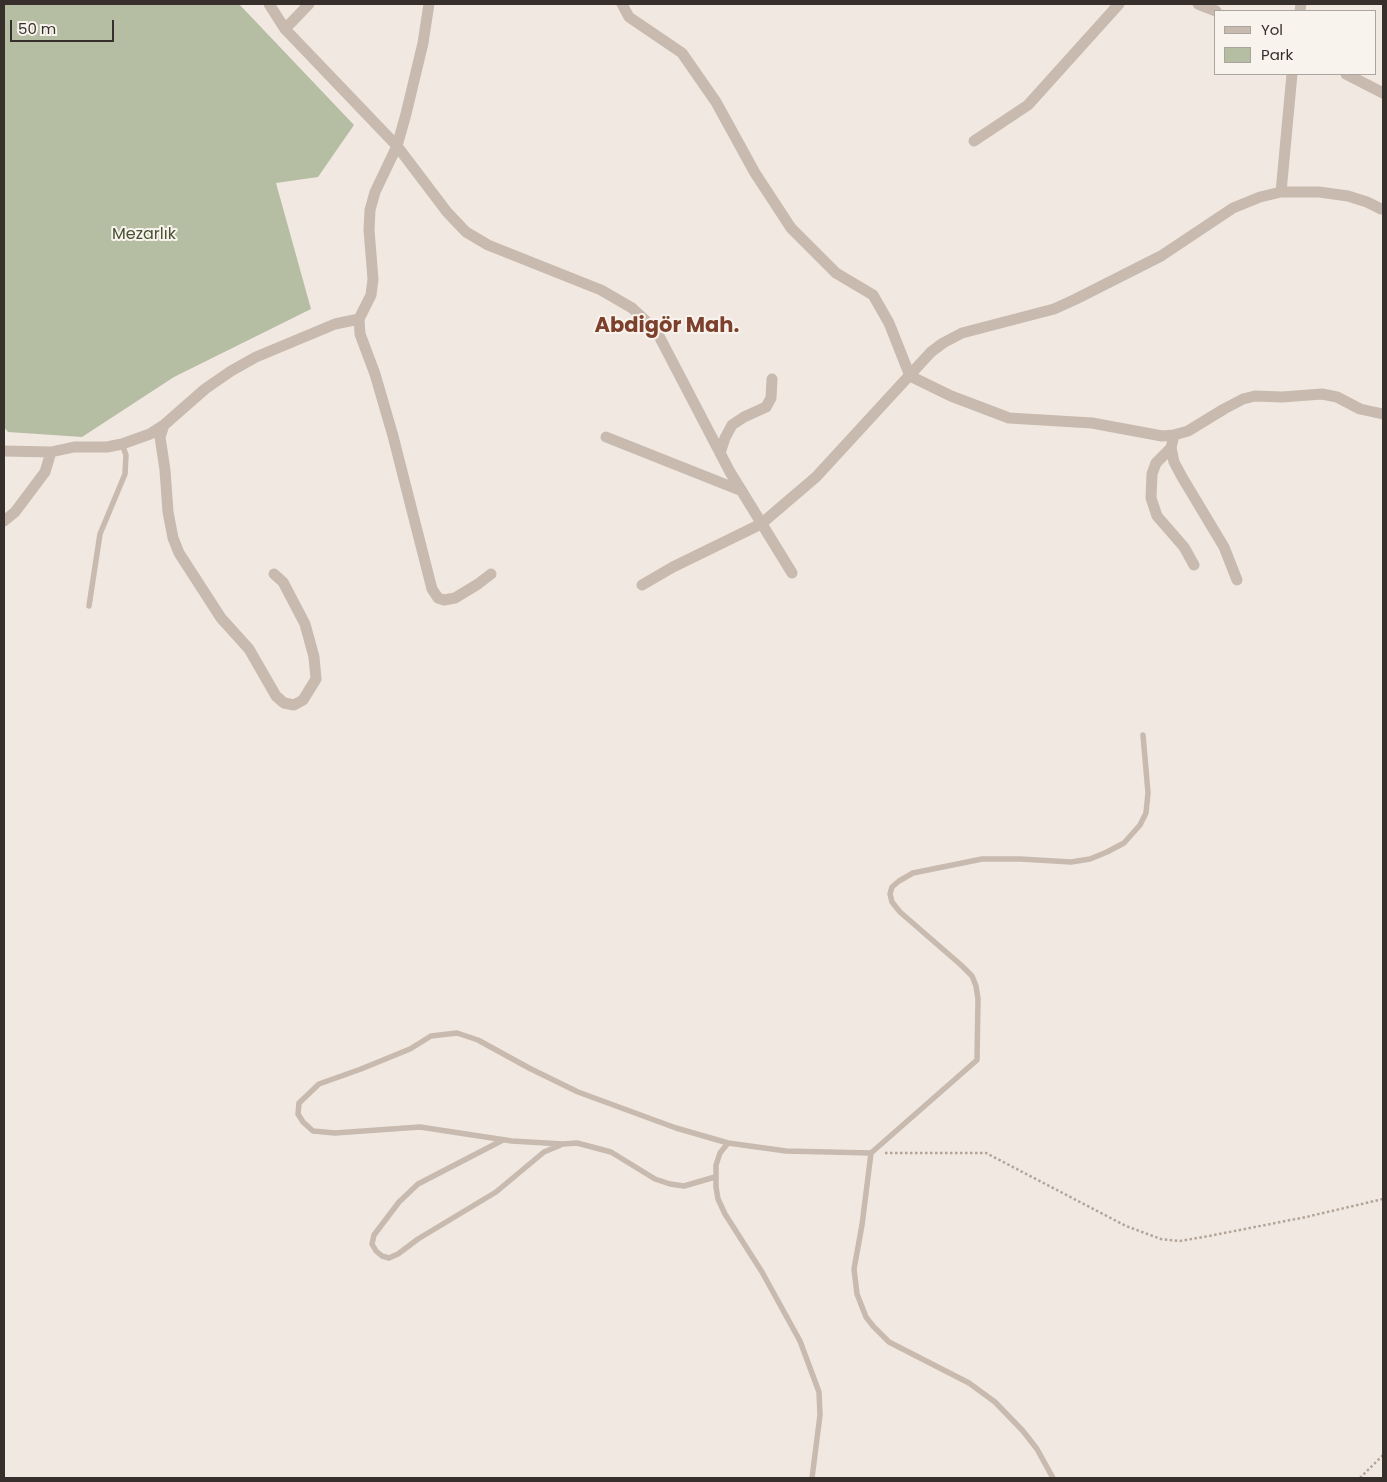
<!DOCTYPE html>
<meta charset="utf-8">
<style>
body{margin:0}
#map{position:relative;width:1387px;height:1482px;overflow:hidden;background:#f1e9e1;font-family:Poppins,sans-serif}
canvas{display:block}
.frame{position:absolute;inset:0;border:5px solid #372f2b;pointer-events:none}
.legend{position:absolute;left:1214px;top:10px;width:162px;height:65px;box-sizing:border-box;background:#f9f3ed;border:1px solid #aba59f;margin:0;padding:6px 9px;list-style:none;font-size:15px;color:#372f2b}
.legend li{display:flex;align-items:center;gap:10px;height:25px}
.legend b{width:25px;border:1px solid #aba59f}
.scale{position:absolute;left:10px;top:20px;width:104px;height:22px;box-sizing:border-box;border:2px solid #372f2b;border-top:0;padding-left:6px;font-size:15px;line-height:18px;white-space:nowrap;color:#372f2b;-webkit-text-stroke:4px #f9f3ed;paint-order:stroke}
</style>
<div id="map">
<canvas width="1387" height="1482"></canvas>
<div class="frame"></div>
<ul class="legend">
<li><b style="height:6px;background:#c8baae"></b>Yol</li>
<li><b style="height:14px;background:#b5bea2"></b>Park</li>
</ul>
<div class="scale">50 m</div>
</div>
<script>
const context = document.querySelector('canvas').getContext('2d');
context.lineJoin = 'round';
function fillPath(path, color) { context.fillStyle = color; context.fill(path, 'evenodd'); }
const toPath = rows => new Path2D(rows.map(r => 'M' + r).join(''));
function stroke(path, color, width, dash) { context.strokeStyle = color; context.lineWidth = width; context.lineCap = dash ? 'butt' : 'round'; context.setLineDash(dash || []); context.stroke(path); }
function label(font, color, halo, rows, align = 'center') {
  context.font = font + ' Poppins,sans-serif'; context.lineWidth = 4; context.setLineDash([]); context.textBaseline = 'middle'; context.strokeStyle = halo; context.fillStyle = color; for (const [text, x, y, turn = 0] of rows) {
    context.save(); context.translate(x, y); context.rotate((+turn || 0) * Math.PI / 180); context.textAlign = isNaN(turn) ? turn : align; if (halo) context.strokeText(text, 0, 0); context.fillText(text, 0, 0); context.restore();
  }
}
fillPath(toPath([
 [4,4,239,4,354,125,318,177,276,183,311,309,174,377,82,437,8,432,4,427]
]), '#b5bea2');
stroke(toPath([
 [885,1153,986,1153,1126,1226,1161,1239,1180,1241,1209,1236,1306,1217,1383,1199],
 [1360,1478,1383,1455]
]), '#b4a498', 2.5, [2.5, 2.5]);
stroke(toPath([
 [89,606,100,534,125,474,126,455,122,444],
 [503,1140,418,1184,399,1202,374,1235,372,1244,376,1251,382,1256,389,1258,398,1254,418,1239,496,1192,544,1152,563,1144,577,1143,611,1152,655,1179,670,1184,684,1186,715,1177],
 [563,1144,512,1141,420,1127,335,1133,313,1131,303,1122,298,1114,299,1103,319,1084,361,1069,410,1049,431,1036,457,1033,478,1040,529,1068,578,1092,676,1128,728,1143],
 [812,1478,820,1415,819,1392,800,1341,762,1272,725,1214,718,1199,716,1187,716,1165,720,1153,728,1143,786,1151,871,1153],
 [1053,1478,1037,1449,1023,1431,995,1402,969,1383,889,1342,873,1326,866,1317,857,1294,854,1269,862,1225,871,1153,977,1060,978,999,976,986,972,976,961,965,900,912,892,902,890,894,892,887,899,881,913,873,982,859,1020,859,1071,862,1090,859,1107,852,1124,843,1140,825,1146,813,1148,793,1143,735]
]), '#c8baae', 5.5);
stroke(toPath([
 [269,4,285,29,397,146,447,212,466,232,488,245,601,290,632,308,647,322,659,336,730,472,792,573],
 [429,4,423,43,406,114,397,146,375,192,370,210,369,230,373,279,371,295,359,319,360,334,375,374,393,436,432,589,438,598,444,600,455,598,478,584,491,574],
 [622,4,629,17,682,53,716,102,755,173,791,228,836,273,873,295,889,323,910,376,951,396,1009,418,1092,423,1162,436,1174,435,1188,431,1224,409,1243,399,1255,396,1282,397,1322,394,1337,397,1360,409,1383,414],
 [1198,4,1216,11],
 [1300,11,1301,4],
 [285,29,309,4],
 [1346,74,1383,93],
 [974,141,1028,105,1119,4],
 [1281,192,1292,74],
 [164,425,160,437,165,470,168,512,173,538,179,553,221,618,249,649,276,696,284,703,294,705,303,700,316,679,314,657,305,624,283,582,274,574],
 [1174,435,1171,448,1174,462,1182,477,1224,547,1237,580],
 [606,437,742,491],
 [1171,448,1156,463,1152,474,1151,498,1157,516,1184,547,1194,565],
 [4,451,51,452,74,447,107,447,122,444,150,434,164,425,205,389,231,371,256,357,335,324,359,319],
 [720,453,725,438,732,425,744,417,766,407,771,398,772,379],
 [4,521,15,512,45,472,51,452],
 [642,585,673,567,761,524,816,477,931,352,943,343,962,333,1054,309,1076,299,1161,256,1233,208,1260,197,1281,192,1319,192,1348,196,1367,202,1381,209]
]), '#c8baae', 11);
label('16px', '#475332', '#f9f3ed', [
 ["Mezarlık",144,235]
]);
label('bold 21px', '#7d402d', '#f9f3ed', [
 ["Abdigör Mah.",667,327]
]);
</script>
